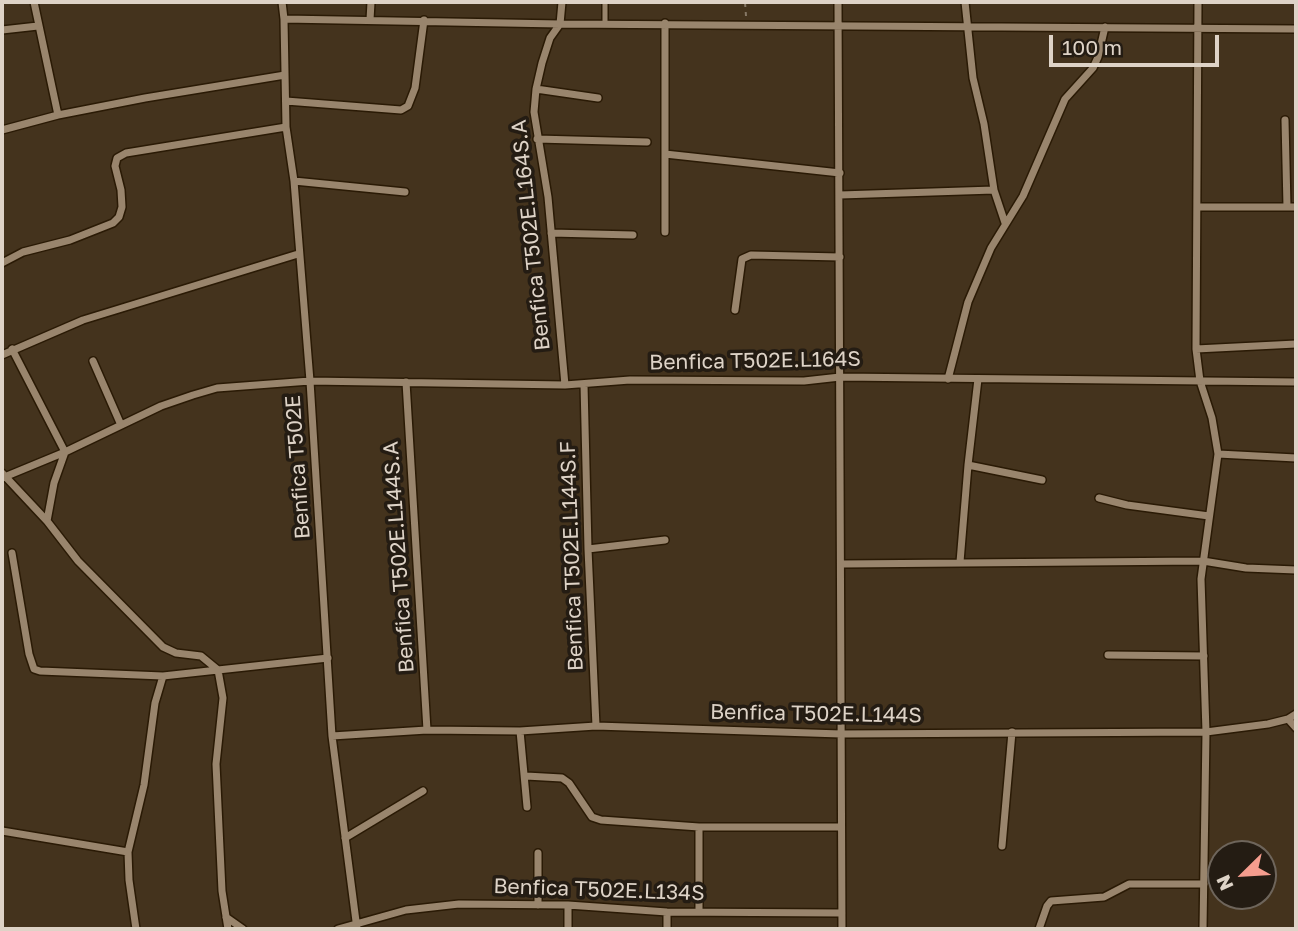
<!DOCTYPE html>
<style>
body{margin:0}
#map{position:relative;width:1298px;height:931px;overflow:hidden;background:#44331d;font-family:"Golos Text",sans-serif}
canvas{display:block}
.frame{position:absolute;inset:0;border:4px solid #ded3c7;pointer-events:none}
.north{position:absolute;left:1207px;top:840px;width:70px;height:70px;box-sizing:border-box;background:#241c13;border:2px solid #6e655b;border-radius:50%;rotate:246deg;font-size:19px;font-weight:700;line-height:28px;text-align:center;color:#ded3c7}
.north::after{content:'';display:block;margin:auto;width:24px;height:32px;background:#f59d8e;clip-path:polygon(50% 0,100% 100%,50% 72%,0 100%)}
.scale{position:absolute;left:1049px;top:35px;width:170px;height:32px;box-sizing:border-box;border:4px solid #ded3c7;border-top:0;padding-left:9px;font-size:21px;line-height:24px;white-space:nowrap;color:#ded3c7;-webkit-text-stroke:5px #241c13;paint-order:stroke}
</style>
<div id="map">
<canvas width="1298" height="931"></canvas>
<div class="frame"></div>
<div class="north">N</div>
<div class="scale">100 m</div>
</div>
<script>
const context = document.querySelector('canvas').getContext('2d');
context.lineJoin = 'round';
const toPath = rows => new Path2D(rows.map(r => 'M' + r).join(''));
function stroke(path, color, width, dash) { context.strokeStyle = color; context.lineWidth = width; context.lineCap = dash ? 'butt' : 'round'; context.setLineDash(dash || []); context.stroke(path); }
function label(font, color, halo, rows, align = 'center') {
  context.font = font + ' "Golos Text",sans-serif'; context.lineWidth = 7; context.setLineDash([]); context.textBaseline = 'middle'; context.strokeStyle = halo; context.fillStyle = color; for (const [text, x, y, turn = 0] of rows) {
    context.save(); context.translate(x, y); context.rotate((+turn || 0) * Math.PI / 180); context.textAlign = isNaN(turn) ? turn : align; if (halo) context.strokeText(text, 0, 0); context.fillText(text, 0, 0); context.restore();
  }
}
const lane = toPath([
 [605,23,605,2]
]);
const street = toPath([
 [34,2,58,115],
 [282,2,284,19,286,127,294,181,310,381,332,736,357,929],
 [562,2,560,24,550,38,542,63,536,89,534,112,548,197,565,385],
 [838,2,842,929],
 [965,2,973,78,984,124,994,190,1005,223],
 [1198,2,1196,349,1200,381,1212,418,1218,454,1201,579,1206,732,1203,929],
 [284,19,560,24,1296,29],
 [370,20,371,2],
 [2,30,38,26],
 [536,89,598,98],
 [286,101,401,110,408,106,415,88,424,20],
 [1285,120,1287,207],
 [2,130,58,115,145,98,285,75],
 [537,139,647,142],
 [665,154,840,173],
 [294,181,405,192],
 [840,195,994,190],
 [1197,207,1296,207],
 [665,232,665,23],
 [551,233,633,235],
 [2,263,23,252,70,240,113,223,119,217,122,207,121,190,115,166,117,158,126,153,286,127],
 [735,310,742,259,751,255,840,257],
 [12,349,65,452,54,483,47,521],
 [1196,349,1296,344],
 [2,355,83,320,298,254],
 [93,361,121,425],
 [948,379,968,302,991,248,1023,196,1065,99,1093,68,1098,57,1105,27],
 [406,382,427,730],
 [584,384,588,549,596,726],
 [1218,454,1296,458],
 [968,465,978,379],
 [2,473,47,521,78,561,163,647,176,653,201,656,218,670,223,698,216,764,222,891,228,929],
 [2,478,65,452,161,406,193,395,217,388,310,381,565,385,630,380,804,381,840,377,1296,382],
 [1099,498,1127,505,1209,516],
 [588,549,665,540],
 [12,553,29,654,34,669,40,671,163,676],
 [960,562,968,465,1042,480],
 [842,564,1203,561,1246,568,1296,570],
 [1108,655,1204,656],
 [1288,719,1296,728],
 [520,731,527,807],
 [332,736,427,730,520,731,596,726,841,734,1206,732,1268,724,1288,719,1296,714],
 [526,776,562,778,569,783,592,817,601,820,699,827,841,827],
 [2,831,128,852],
 [345,838,423,791],
 [1002,846,1012,732],
 [538,853,538,905],
 [699,911,699,827],
 [226,917,243,929],
 [136,929,129,880,128,852,144,785,155,703,163,676,328,658],
 [338,929,406,910,459,904,568,905,667,912,842,913],
 [568,929,568,905],
 [667,929,667,912],
 [1039,929,1047,906,1051,901,1104,897,1129,884,1204,884]
]);
stroke(lane, '#2a1a05', 8);
stroke(street, '#2a1a05', 10);
stroke(toPath([
 [745,2,746,16]
]), '#867866', 2, [5, 5]);
stroke(lane, '#99856d', 5);
stroke(street, '#99856d', 7);
label('21px', '#ded3c7', '#241c13', [
 ["Benfica T502E.L164S.A",531,235,-96],
 ["Benfica T502E.L164S",755,361,-1],
 ["Benfica T502E",298,467,-94],
 ["Benfica T502E.L144S.F",572,556,-92],
 ["Benfica T502E.L144S.A",399,557,-94],
 ["Benfica T502E.L144S",816,714,1],
 ["Benfica T502E.L134S",599,890,2]
]);
</script>
